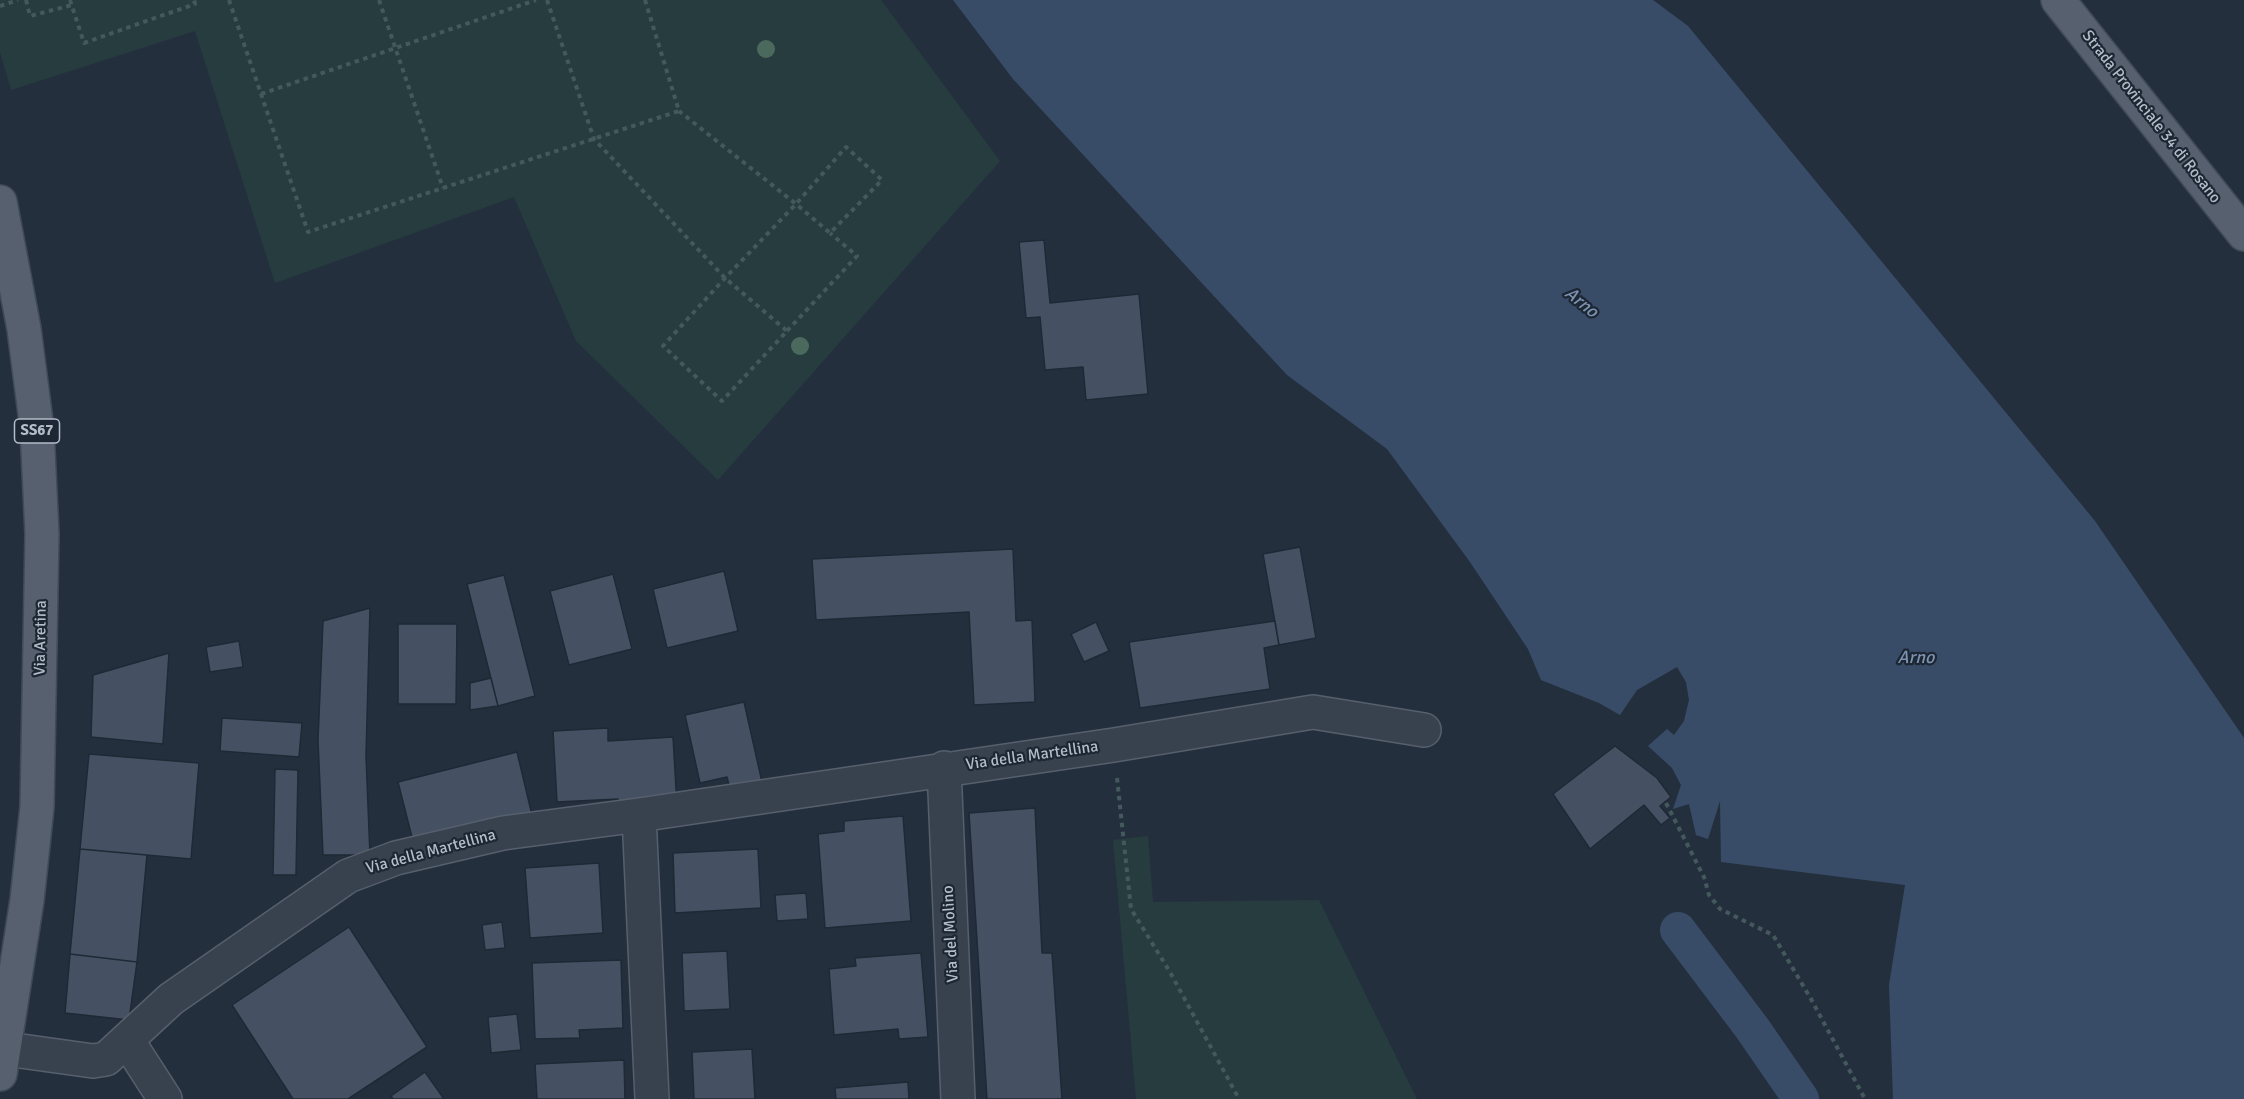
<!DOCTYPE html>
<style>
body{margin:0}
canvas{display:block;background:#242f3e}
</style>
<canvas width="2244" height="1099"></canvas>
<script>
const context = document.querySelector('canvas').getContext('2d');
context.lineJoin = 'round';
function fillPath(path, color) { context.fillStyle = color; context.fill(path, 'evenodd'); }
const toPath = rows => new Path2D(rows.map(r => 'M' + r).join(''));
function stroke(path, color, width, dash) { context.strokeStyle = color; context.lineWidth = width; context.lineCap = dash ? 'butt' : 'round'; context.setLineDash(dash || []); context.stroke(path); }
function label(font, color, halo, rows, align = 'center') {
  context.font = font + ' Signika,sans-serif'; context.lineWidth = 4.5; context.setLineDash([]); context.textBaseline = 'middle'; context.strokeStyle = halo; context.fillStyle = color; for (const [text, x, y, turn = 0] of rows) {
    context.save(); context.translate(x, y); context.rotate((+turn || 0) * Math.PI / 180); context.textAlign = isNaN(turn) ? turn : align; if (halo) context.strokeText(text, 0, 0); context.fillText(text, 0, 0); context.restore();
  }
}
fillPath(toPath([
 [0,0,881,0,1000,161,718,480,576,341,514,197,275,283,195,31,11,90,0,52],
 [1148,836,1153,902,1319,900,1417,1099,1136,1099,1113,840]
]), '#263c3f');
fillPath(toPath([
 [953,0,1653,0,1688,26,2095,521,2244,738,2244,1099,1893,1099,1889,985,1905,885,1721,862,1720,801,1708,839,1696,835,1689,804,1673,809,1681,785,1672,768,1648,746,1667,729,1674,735,1684,721,1689,700,1686,682,1677,667,1637,690,1620,715,1599,703,1541,680,1528,649,1470,562,1387,449,1287,375,1013,79]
]), '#394c67');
stroke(toPath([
 [1678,930,1752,1028,1801,1099]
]), '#394c67', 36);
const building = toPath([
 [1044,240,1050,303,1139,294,1148,394,1086,400,1083,367,1045,370,1040,317,1026,318,1019,242,1044,240],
 [1300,547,1316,638,1279,645,1263,554,1300,547],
 [1013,549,1016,621,1032,620,1035,702,974,705,969,612,816,620,812,559,1013,549],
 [724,571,738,631,667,648,653,589,724,571],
 [613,574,632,649,569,665,550,591,613,574],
 [504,575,535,696,498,706,467,584,504,575],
 [370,608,366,756,370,855,323,855,318,740,323,621,370,608],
 [1275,621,1279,645,1264,648,1270,689,1140,708,1129,642,1275,621],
 [1096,622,1109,651,1084,662,1071,634,1096,622],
 [398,624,457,624,456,704,398,704,398,624],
 [239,641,243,667,210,672,206,647,239,641],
 [169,653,163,744,91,737,93,675,169,653],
 [491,678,498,706,470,710,470,683,491,678],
 [744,702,762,782,730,789,727,777,700,783,685,715,744,702],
 [222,718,302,723,299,757,220,751,222,718],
 [608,728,608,741,673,737,677,805,618,808,618,799,557,802,553,731,608,728],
 [1615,746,1657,778,1671,797,1660,806,1670,818,1661,825,1644,805,1590,849,1553,794,1615,746],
 [517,752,532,815,414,845,398,782,517,752],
 [89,754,199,763,191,859,80,849,89,754],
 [275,769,298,770,296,875,273,875,275,769],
 [1035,808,1042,953,1052,953,1062,1099,987,1099,969,813,1035,808],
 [903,816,911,921,825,928,818,834,844,831,844,821,903,816],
 [80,849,147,855,137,962,70,954,80,849],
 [758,849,761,908,675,913,673,853,758,849],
 [599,863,603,933,530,938,525,868,599,863],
 [806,893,808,919,777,921,775,895,806,893],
 [502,922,505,948,485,950,482,925,502,922],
 [349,927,427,1047,348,1099,293,1099,232,1005,349,927],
 [727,951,730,1009,684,1011,682,953,727,951],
 [921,953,928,1037,899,1039,898,1029,834,1035,829,969,856,966,855,958,921,953],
 [70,954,137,962,129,1020,65,1013,70,954],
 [621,960,623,1028,579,1030,580,1038,535,1039,532,963,621,960],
 [517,1014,521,1050,491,1053,488,1017,517,1014],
 [752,1049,755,1099,694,1099,692,1052,752,1049],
 [624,1060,625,1099,537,1099,535,1064,624,1060],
 [425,1072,444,1099,393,1099,391,1096,425,1072],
 [908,1082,909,1099,836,1099,835,1088,908,1082]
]);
fillPath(building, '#455162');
stroke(building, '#1f2835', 1.5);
const minor = toPath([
 [944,768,958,1099],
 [639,815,652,1099],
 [127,1040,165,1099],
 [0,1048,93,1061,106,1059,171,999,348,876,396,858,503,833,639,815,1114,745,1313,712,1424,730]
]);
const major = toPath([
 [2058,0,2244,234],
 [0,202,24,329,37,429,42,534,37,807,27,900,0,1074]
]);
stroke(minor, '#565f6c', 36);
stroke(major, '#414a57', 36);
stroke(toPath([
 [26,0,30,16,72,5],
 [70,0,84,43,195,4,194,0],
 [229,0,308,232,679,111,645,0],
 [379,0,443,188],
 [547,0,594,139,725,278,787,331,722,401,663,346,725,278,796,204,846,147,882,180,830,233,796,204,679,111],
 [0,6,18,0],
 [261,94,536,0],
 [787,331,857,256,830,233],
 [1117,778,1131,909,1170,972,1239,1099],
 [1666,803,1704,877,1709,895,1720,909,1773,935,1811,999,1865,1099]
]), '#44595c', 4, [4.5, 4.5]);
stroke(minor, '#38414e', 33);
stroke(major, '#56606e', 33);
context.fillStyle = '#4b6a5d';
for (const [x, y] of [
 [766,49],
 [800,346]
]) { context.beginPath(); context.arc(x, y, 9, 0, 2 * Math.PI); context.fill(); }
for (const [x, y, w] of [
 [37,431,45]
]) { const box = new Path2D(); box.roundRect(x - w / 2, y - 12, w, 24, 4.5); context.fillStyle = '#1d2633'; context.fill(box); stroke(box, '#b4bcc9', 1.5); }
label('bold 15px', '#b4bcc9', null, [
 ["SS67",37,431]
]);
label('16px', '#b4bcc9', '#1d2633', [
 ["Strada Provinciale 34 di Rosano",2151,117,52],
 ["Via Aretina",41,638,-89],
 ["Via della Martellina",1032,756,-8],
 ["Via della Martellina",431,852,-15],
 ["Via del Molino",951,934,-93]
]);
label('italic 18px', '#7c92b1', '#1d2633', [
 ["Arno",1581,303,39],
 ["Arno",1916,658]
]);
</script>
